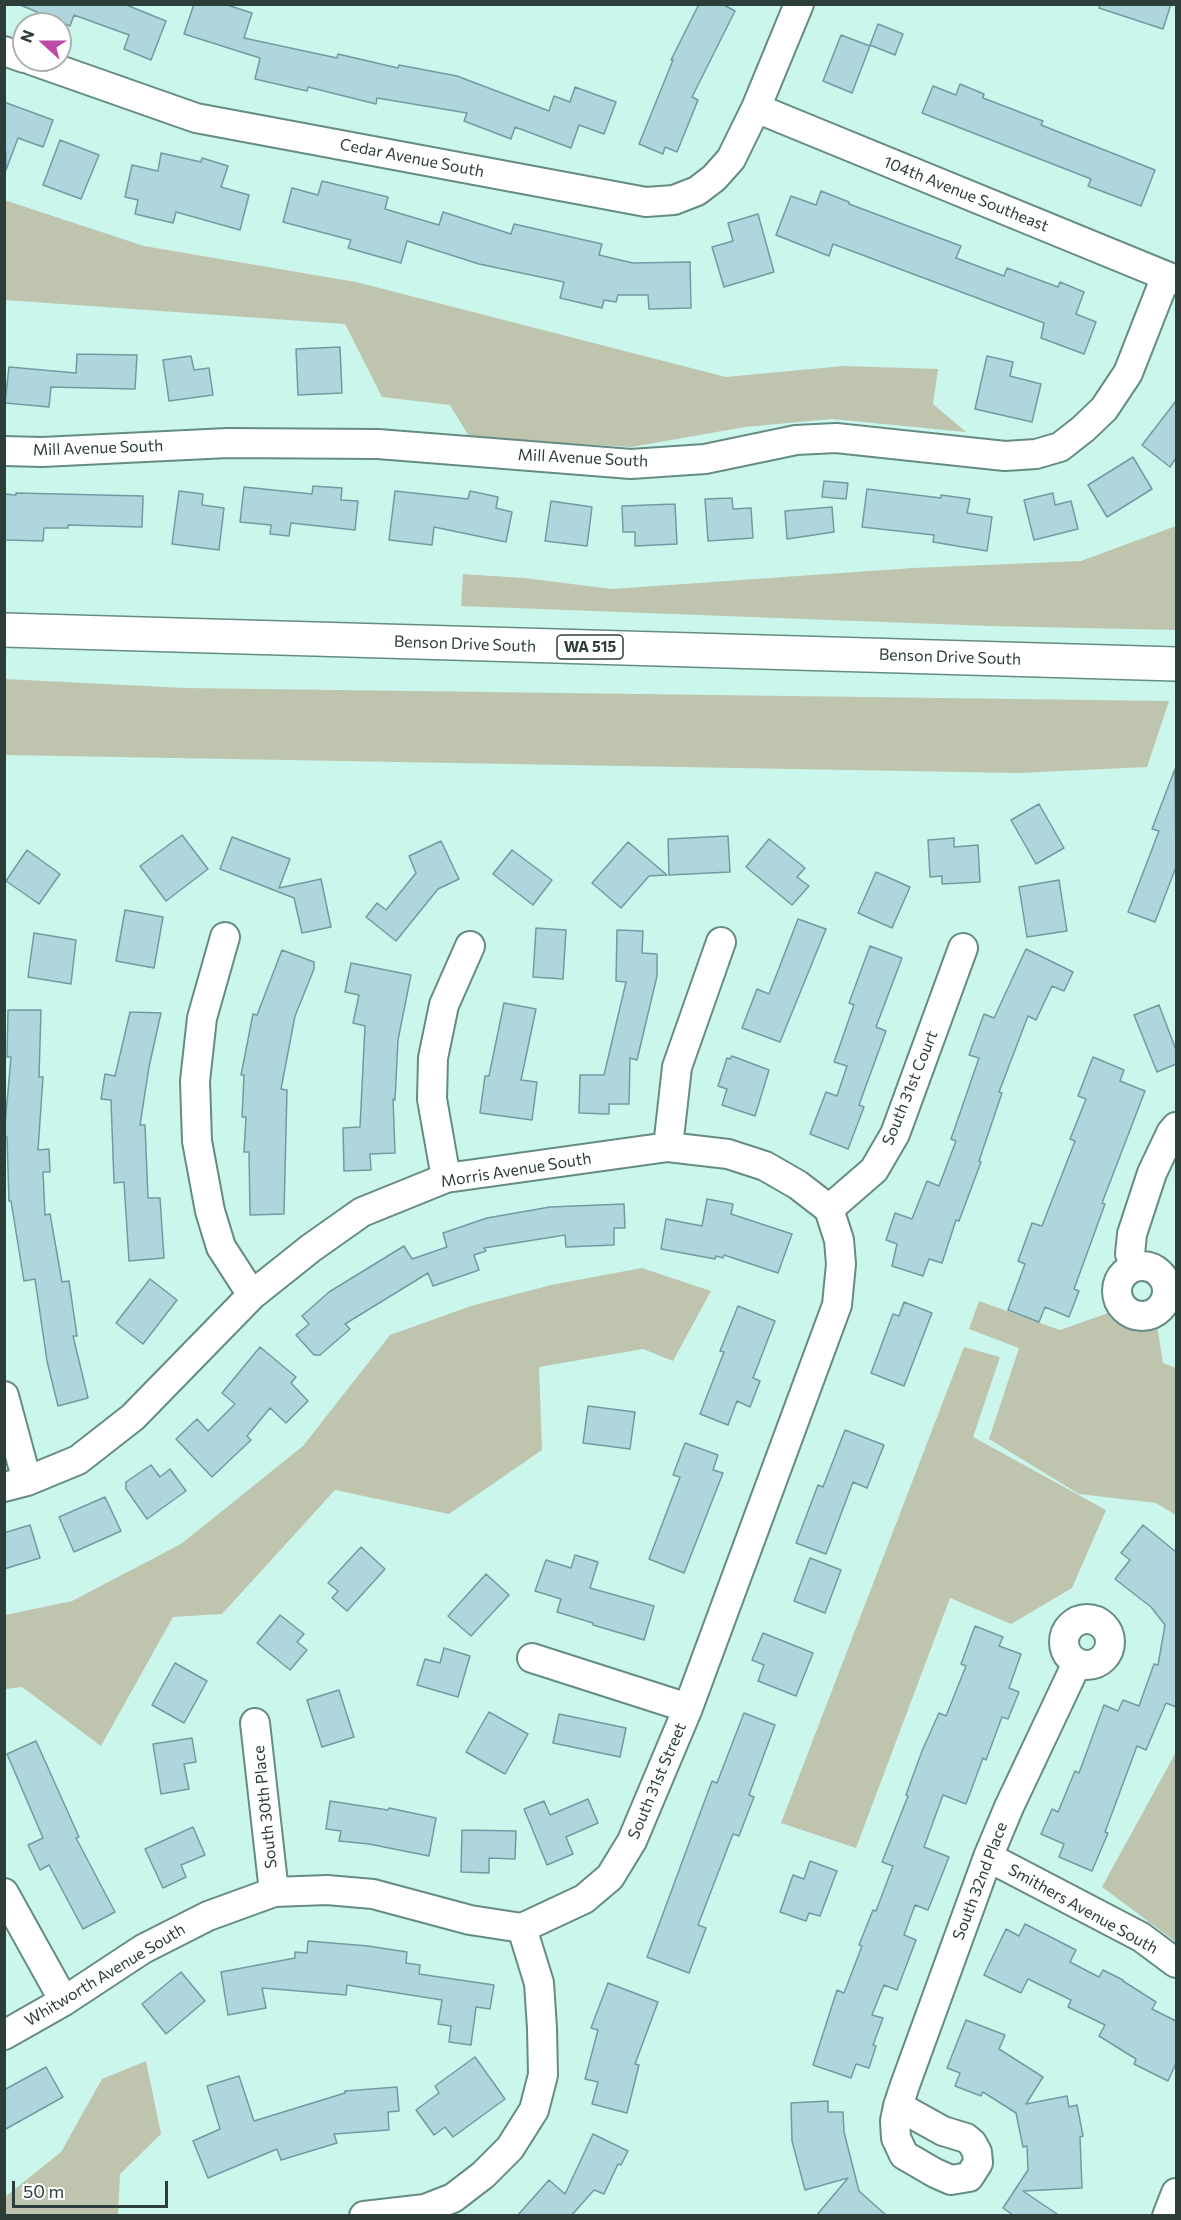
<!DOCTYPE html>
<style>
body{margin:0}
#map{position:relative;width:1181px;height:2220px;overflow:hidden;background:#cbf6ec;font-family:Commissioner,sans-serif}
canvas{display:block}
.frame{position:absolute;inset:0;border:6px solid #2d3e3a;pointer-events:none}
.north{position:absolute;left:12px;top:12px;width:60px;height:60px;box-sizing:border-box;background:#fff;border:2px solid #abb2b0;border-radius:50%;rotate:291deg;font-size:16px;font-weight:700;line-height:24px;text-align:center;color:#2d3e3a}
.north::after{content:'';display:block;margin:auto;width:21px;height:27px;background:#bb4ba7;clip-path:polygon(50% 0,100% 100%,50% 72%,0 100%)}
.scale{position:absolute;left:12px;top:2181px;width:156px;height:27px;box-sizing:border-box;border:3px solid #2d3e3a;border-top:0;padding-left:8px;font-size:18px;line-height:21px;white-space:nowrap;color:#2d3e3a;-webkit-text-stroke:4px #fff;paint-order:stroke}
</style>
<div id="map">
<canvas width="1181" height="2220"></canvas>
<div class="frame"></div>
<div class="north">N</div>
<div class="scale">50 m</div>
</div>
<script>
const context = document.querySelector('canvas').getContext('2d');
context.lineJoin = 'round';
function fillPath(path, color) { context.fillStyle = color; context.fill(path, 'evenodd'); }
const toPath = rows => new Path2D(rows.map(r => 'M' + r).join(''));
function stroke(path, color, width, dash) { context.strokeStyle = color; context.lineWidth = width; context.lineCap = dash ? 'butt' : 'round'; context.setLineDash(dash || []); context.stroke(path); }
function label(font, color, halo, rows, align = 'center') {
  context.font = font + ' Commissioner,sans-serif'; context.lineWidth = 5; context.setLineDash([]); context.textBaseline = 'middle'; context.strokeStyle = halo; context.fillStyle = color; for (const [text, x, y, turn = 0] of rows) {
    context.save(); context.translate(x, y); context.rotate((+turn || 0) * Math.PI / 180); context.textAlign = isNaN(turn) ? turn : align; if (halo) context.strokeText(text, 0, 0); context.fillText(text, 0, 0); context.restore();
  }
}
fillPath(toPath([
 [4,200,144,246,356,282,726,377,844,366,938,369,933,404,966,432,832,419,745,427,631,447,470,438,450,405,382,397,345,324,5,300],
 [1176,526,1176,630,990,626,461,606,463,574,524,578,612,589,913,568,1081,561],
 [5,679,185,688,1169,701,1147,767,1018,773,5,755],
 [642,1268,711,1291,673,1361,643,1349,539,1367,542,1450,449,1514,335,1490,222,1614,173,1617,101,1746,22,1687,5,1689,5,1615,72,1601,181,1544,303,1446,390,1335,471,1306,551,1285],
 [979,1301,1060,1330,1108,1313,1112,1319,1133,1327,1157,1326,1163,1363,1176,1368,1176,1515,1156,1503,1079,1494,989,1439,1019,1348,969,1329],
 [964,1347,1000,1357,973,1437,1106,1510,1072,1588,1011,1624,950,1598,856,1848,781,1823],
 [1176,1752,1176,1942,1102,1887],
 [146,2061,161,2134,120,2174,118,2215,5,2215,5,2197,61,2152,102,2079]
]), '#bfc4af');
const building = toPath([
 [18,4,124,4,166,21,151,60,124,49,129,35,74,15,70,26,18,4],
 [194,4,224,4,252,13,244,38,337,58,338,54,398,68,399,65,457,76,549,111,554,96,570,102,575,87,616,102,604,134,579,125,571,148,515,127,511,139,464,121,467,113,377,98,376,104,308,87,307,91,255,79,260,58,184,34,194,4],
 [699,4,722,4,735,11,692,97,698,100,677,152,665,147,663,154,639,144,673,60,671,60,699,4],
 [1100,4,1171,4,1163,29,1099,8,1100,4],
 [878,24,903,34,895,55,870,45,878,24],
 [841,35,870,46,852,93,823,81,841,35],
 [960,84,984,94,983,98,1043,121,1041,125,1155,170,1141,206,1088,186,1091,179,922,113,933,86,956,95,960,84],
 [4,102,53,120,43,147,18,138,6,170,4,102],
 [60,140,99,155,81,199,43,185,60,140],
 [161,153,201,162,202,158,228,166,221,187,249,195,240,230,176,212,173,223,135,214,138,200,125,197,132,165,158,171,161,153],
 [322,181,388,197,385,209,439,225,443,212,511,234,514,224,602,244,599,255,633,263,690,262,691,308,649,309,648,295,618,295,616,302,604,300,602,308,560,298,564,282,479,264,407,241,401,263,348,248,351,240,283,222,292,188,318,195,322,181],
 [821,191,849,202,849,204,961,246,956,258,1004,276,1007,268,1058,287,1060,282,1084,292,1076,314,1096,322,1084,354,1041,338,1044,323,833,244,829,256,776,235,791,196,816,205,821,191],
 [758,214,774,272,724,287,712,247,733,241,728,223,758,214],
 [340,347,342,393,298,395,296,349,340,347],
 [77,354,137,355,135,389,51,387,49,407,5,403,9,367,76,373,77,354],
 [191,356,194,370,209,368,213,395,169,401,163,360,191,356],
 [987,356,1013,362,1010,376,1041,384,1032,422,975,409,987,356],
 [1176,401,1176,458,1170,467,1142,445,1176,401],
 [1133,457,1152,489,1107,517,1088,485,1133,457],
 [824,481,848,483,846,499,822,497,824,481],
 [313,486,342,488,341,500,358,501,355,530,291,523,289,536,270,534,271,525,240,522,244,487,312,494,313,486],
 [867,489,941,498,941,495,970,499,967,513,992,517,987,551,933,542,934,535,862,527,867,489],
 [179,491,203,494,202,505,224,508,219,550,172,544,179,491],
 [395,491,468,499,470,491,498,497,496,508,512,512,506,542,434,527,432,545,389,540,395,491],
 [16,493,143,496,142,527,68,525,68,528,44,528,43,541,4,540,4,494,16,495,16,493],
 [1053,493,1055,505,1071,501,1078,529,1034,540,1024,500,1053,493],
 [732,498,733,509,751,508,753,538,708,541,705,499,732,498],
 [551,501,592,507,587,546,545,541,551,501],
 [675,504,677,544,635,546,635,532,623,532,622,506,675,504],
 [832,507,834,532,787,539,785,511,832,507],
 [1175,769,1176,867,1155,922,1128,912,1159,831,1152,829,1175,769],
 [1039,804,1064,848,1036,864,1011,820,1039,804],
 [182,835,208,869,166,901,140,866,182,835],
 [728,836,730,872,669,875,668,839,728,836],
 [232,837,290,859,279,888,321,879,331,927,302,933,294,898,220,869,232,837],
 [954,838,954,847,978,845,980,882,942,884,942,876,930,877,928,840,954,838],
 [769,839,805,868,797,877,809,886,792,905,746,867,769,839],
 [441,841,459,879,438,889,396,941,366,917,377,903,386,910,416,873,409,856,441,841],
 [628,842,667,875,649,876,621,908,592,883,628,842],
 [27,850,60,874,39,904,6,881,27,850],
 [512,850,552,880,533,905,493,874,512,850],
 [876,872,910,887,892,928,858,913,876,872],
 [1059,880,1067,931,1027,937,1019,887,1059,880],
 [125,910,163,917,154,968,116,961,125,910],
 [798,919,826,929,780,1042,742,1028,757,989,769,994,798,919],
 [536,928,566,930,563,979,533,977,536,928],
 [617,930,643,931,642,953,657,954,657,976,637,1060,630,1058,629,1104,609,1104,609,1114,579,1113,580,1075,604,1075,626,982,616,981,617,930],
 [34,933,76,940,71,984,28,977,34,933],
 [870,946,902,958,876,1027,886,1031,859,1105,864,1107,848,1149,810,1134,826,1092,837,1096,847,1066,834,1062,854,1005,849,1003,870,946],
 [1026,949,1073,972,1064,991,1052,986,1036,1020,1028,1016,999,1092,1002,1093,979,1161,981,1162,959,1221,956,1220,942,1263,929,1259,923,1276,892,1266,897,1244,886,1240,895,1213,912,1219,927,1181,939,1186,956,1141,951,1139,979,1058,969,1055,984,1014,994,1018,1026,949],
 [282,950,314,962,314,969,295,1016,281,1089,287,1090,284,1214,250,1215,249,1152,244,1152,246,1117,242,1117,244,1075,241,1075,253,1014,257,1015,282,950],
 [351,963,411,975,398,1040,395,1100,393,1099,395,1153,370,1154,371,1170,344,1171,343,1128,360,1127,365,1026,353,1023,359,995,345,992,351,963],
 [504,1003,536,1009,521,1080,537,1082,532,1120,480,1113,485,1076,489,1076,504,1003],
 [1159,1005,1176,1050,1176,1064,1157,1072,1134,1015,1159,1005],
 [8,1010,41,1010,39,1077,43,1077,38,1150,49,1149,50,1172,43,1172,45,1215,50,1214,62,1282,69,1281,77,1336,73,1336,88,1398,58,1406,47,1361,35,1279,24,1281,11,1201,9,1201,7,1137,4,1137,11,1057,7,1057,8,1010],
 [130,1012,161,1013,149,1067,140,1125,145,1125,148,1198,160,1198,164,1258,129,1261,124,1182,114,1183,111,1100,101,1099,105,1074,115,1076,130,1012],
 [732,1056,769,1070,755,1116,722,1105,727,1089,718,1086,727,1058,730,1059,732,1056],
 [1093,1057,1124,1070,1120,1081,1145,1091,1102,1203,1105,1204,1074,1289,1079,1291,1069,1317,1045,1307,1039,1322,1008,1310,1025,1264,1018,1261,1032,1223,1042,1226,1075,1141,1070,1139,1086,1099,1078,1096,1093,1057],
 [707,1199,733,1204,731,1214,792,1234,778,1273,724,1255,723,1258,716,1256,715,1259,661,1249,666,1219,702,1226,707,1199],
 [624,1204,625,1228,614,1228,614,1245,566,1247,565,1235,484,1248,486,1251,474,1255,479,1270,433,1286,428,1273,345,1324,350,1329,320,1355,314,1355,296,1335,309,1324,302,1316,329,1292,404,1246,412,1259,447,1247,443,1233,487,1218,550,1207,624,1204],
 [150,1279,177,1300,143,1344,116,1323,150,1279],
 [904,1302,932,1313,904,1386,871,1373,893,1314,899,1316,904,1302],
 [738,1306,775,1321,753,1378,760,1381,750,1407,737,1401,728,1425,700,1414,724,1352,720,1351,738,1306],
 [260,1347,296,1377,291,1383,308,1401,286,1423,270,1408,247,1436,251,1440,212,1477,176,1439,197,1419,208,1431,235,1404,222,1393,260,1347],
 [588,1406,635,1412,630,1449,583,1443,588,1406],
 [845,1430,884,1445,867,1488,853,1482,826,1554,796,1543,818,1485,823,1487,845,1430],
 [685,1443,718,1455,713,1470,723,1473,684,1573,649,1559,680,1477,673,1475,685,1443],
 [151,1465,160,1477,170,1469,186,1491,147,1519,126,1489,126,1482,151,1465],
 [105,1497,121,1531,74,1552,59,1517,105,1497],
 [30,1525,40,1558,4,1569,4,1533,30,1525],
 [1143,1525,1176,1552,1176,1707,1166,1703,1146,1750,1137,1746,1105,1832,1108,1833,1092,1871,1059,1857,1064,1844,1041,1834,1052,1809,1058,1812,1075,1771,1079,1773,1104,1705,1118,1711,1123,1700,1139,1706,1154,1664,1158,1665,1165,1625,1151,1607,1115,1579,1130,1560,1121,1553,1143,1525],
 [361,1547,385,1569,347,1611,332,1598,338,1591,328,1583,361,1547],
 [575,1555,598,1562,590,1588,654,1606,644,1640,593,1625,593,1623,557,1612,561,1599,535,1591,546,1560,571,1568,575,1555],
 [810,1558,841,1570,825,1613,794,1601,810,1558],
 [486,1574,509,1595,471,1636,448,1616,486,1574],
 [280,1615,304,1634,297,1642,307,1650,290,1670,257,1643,280,1615],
 [975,1626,1003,1637,999,1646,1021,1654,1009,1688,1019,1692,1008,1719,1002,1717,986,1760,983,1758,966,1804,943,1795,924,1847,949,1857,928,1910,915,1905,904,1935,916,1940,897,1990,884,1985,872,2015,883,2018,873,2045,876,2046,869,2068,856,2064,851,2078,813,2065,837,1990,844,1993,862,1946,859,1945,873,1910,876,1911,893,1866,882,1862,908,1796,906,1795,922,1751,939,1713,946,1716,966,1666,961,1664,975,1626],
 [763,1633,813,1653,796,1696,758,1681,764,1665,752,1660,763,1633],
 [444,1648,470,1656,458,1697,417,1685,425,1659,440,1663,444,1648],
 [175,1663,207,1681,184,1723,152,1705,175,1663],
 [339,1690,354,1737,322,1747,307,1700,339,1690],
 [489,1712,528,1734,505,1774,466,1752,489,1712],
 [744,1713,775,1725,749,1795,754,1797,739,1836,733,1834,698,1925,706,1928,689,1973,647,1957,712,1781,717,1783,744,1713],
 [559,1714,626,1728,620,1757,553,1743,559,1714],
 [192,1738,196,1762,184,1764,189,1789,161,1794,153,1744,192,1738],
 [36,1741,79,1837,76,1838,115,1912,83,1929,49,1865,40,1870,28,1845,43,1838,7,1754,36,1741],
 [588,1799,598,1823,566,1837,573,1854,547,1865,524,1809,544,1801,550,1815,588,1799],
 [330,1801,388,1810,389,1808,436,1818,429,1856,369,1844,339,1841,341,1831,326,1829,330,1801],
 [193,1827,205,1855,181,1865,186,1877,163,1888,145,1849,193,1827],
 [462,1830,516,1831,515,1859,489,1858,489,1873,461,1872,462,1830],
 [810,1861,837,1871,820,1916,809,1913,806,1921,780,1912,793,1875,804,1879,810,1861],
 [1025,1924,1076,1950,1070,1962,1099,1977,1103,1970,1123,1980,1123,1981,1156,2002,1152,2009,1176,2021,1176,2063,1168,2081,1134,2064,1136,2059,1099,2036,1105,2025,1068,2007,1071,2000,1028,1979,1021,1993,984,1975,1006,1929,1019,1936,1025,1924],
 [308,1941,368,1946,407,1952,406,1963,420,1965,419,1974,494,1985,490,2009,476,2007,471,2045,449,2042,451,2026,438,2024,442,2000,347,1985,346,1995,262,1988,266,2008,228,2015,221,1972,295,1958,295,1952,307,1953,308,1941],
 [181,1972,205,2001,166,2034,142,2004,181,1972],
 [608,1983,658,2002,635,2064,639,2065,627,2113,592,2104,598,2082,585,2079,598,2030,591,2028,608,1983],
 [966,2020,1005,2035,999,2049,1043,2077,1026,2104,1067,2096,1069,2107,1077,2105,1083,2136,1080,2137,1082,2188,1023,2191,1060,2216,1014,2216,1003,2208,1028,2170,1027,2146,1023,2147,1016,2113,983,2092,981,2096,955,2086,960,2073,947,2068,966,2020],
 [475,2057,505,2099,453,2137,445,2127,434,2135,416,2110,439,2093,435,2086,475,2057],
 [46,2067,63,2097,4,2130,4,2090,46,2067],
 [239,2076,254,2121,345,2093,345,2091,397,2087,399,2111,388,2112,389,2130,334,2134,337,2143,281,2160,277,2149,208,2178,193,2141,220,2129,207,2086,239,2076],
 [828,2101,828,2112,843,2112,844,2132,859,2191,887,2216,816,2216,848,2178,805,2190,792,2141,791,2103,828,2101],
 [593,2134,628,2151,621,2165,618,2164,604,2194,594,2190,571,2216,517,2216,549,2180,565,2194,593,2134]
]);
fillPath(building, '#afd5dd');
stroke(building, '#729aa2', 1.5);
const minor = toPath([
 [4,51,24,58],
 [31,60,196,118,646,202,674,200,697,191,714,178,731,159,756,108,799,4],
 [756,108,1176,280],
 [4,451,42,452,228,443,378,444,631,464,705,459,796,440,836,438,1005,456,1036,454,1060,447,1083,429,1104,409,1128,373,1166,276],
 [225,937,202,1018,195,1081,197,1141,210,1211,221,1247,252,1295],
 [668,1147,677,1067,721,942],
 [446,1178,432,1099,433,1058,444,1005,470,946],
 [829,1209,874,1170,895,1134,963,948],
 '1117 1291a25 25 0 1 1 50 0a25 25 0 1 1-50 0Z',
 [1135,1267,1130,1254,1132,1234,1152,1173,1171,1133,1176,1127],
 [4,1396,27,1481],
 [4,1487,27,1481,78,1460,133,1417,252,1295,311,1248,362,1212,446,1178,668,1147,728,1154,765,1166,798,1185,829,1209],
 '1064 1642a23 23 0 1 1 46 0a23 23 0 1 1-46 0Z',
 [532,1658,688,1708],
 [255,1723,274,1892],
 [988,1857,1141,1937,1176,1963],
 [4,1893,64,2001],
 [4,2035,64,2001,143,1949,208,1916,274,1892,327,1890,373,1894,470,1920,522,1928],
 [898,2106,943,2131,966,2138,972,2143,977,2152,978,2163,969,2177,951,2180,935,2173,904,2155,896,2138,895,2121,898,2106,905,2085,988,1857,1009,1807,1077,1663],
 [364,2216,425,2209,453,2198,483,2175,510,2148,534,2110,543,2075,542,2028,539,1983,522,1928,584,1899,610,1877,632,1841,688,1708,837,1305,841,1264,839,1240,829,1209],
 [1167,2216,1176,2193]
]);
const major = toPath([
 [4,630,1176,664]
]);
stroke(minor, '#658c84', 32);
stroke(major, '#658c84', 36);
stroke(minor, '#fff', 28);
stroke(major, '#fff', 33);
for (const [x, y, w] of [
 [590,647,66]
]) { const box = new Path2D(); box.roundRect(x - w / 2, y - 12, w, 24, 4.5); context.fillStyle = '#fff'; context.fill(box); stroke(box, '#2d3e3a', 1.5); }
label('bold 15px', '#2d3e3a', null, [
 ["WA 515",590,647]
]);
label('16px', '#2d3e3a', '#fff', [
 ["Cedar Avenue South",412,158,11],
 ["104th Avenue Southeast",966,194,22],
 ["Mill Avenue South",98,448,-2],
 ["Mill Avenue South",583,458,3],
 ["Benson Drive South",465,644,2],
 ["Benson Drive South",950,657,2],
 ["South 31st Court",910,1088,-68],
 ["Morris Avenue South",516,1170,-9],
 ["South 31st Street",657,1781,-67],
 ["South 30th Place",265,1807,-96],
 ["South 32nd Place",980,1881,-69],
 ["Smithers Avenue South",1083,1909,29],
 ["Whitworth Avenue South",105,1975,-31]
]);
</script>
